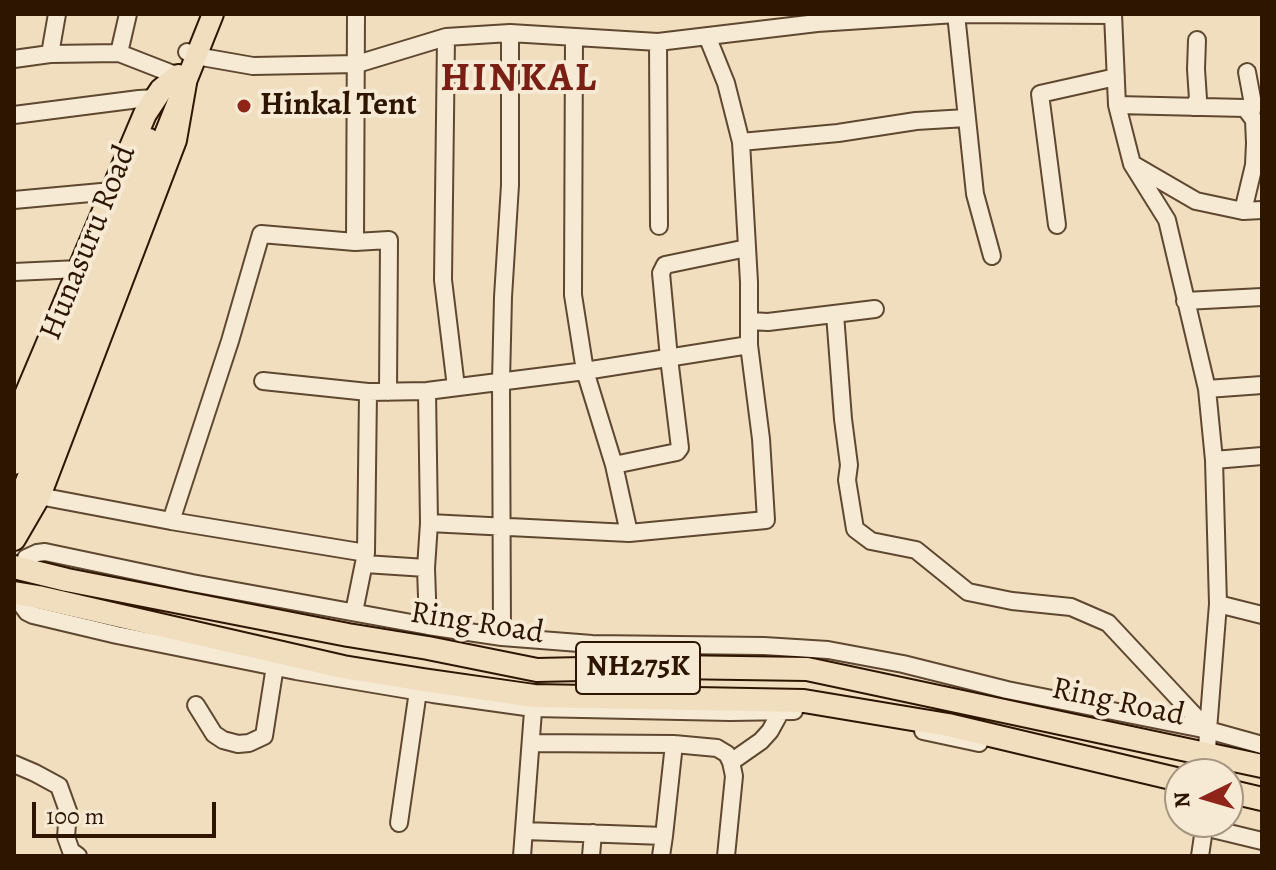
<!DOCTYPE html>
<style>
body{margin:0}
#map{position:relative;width:1276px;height:870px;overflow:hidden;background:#f1debe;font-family:Alegreya,serif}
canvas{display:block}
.frame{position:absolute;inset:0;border:16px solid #2e1500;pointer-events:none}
.north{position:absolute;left:1164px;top:758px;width:80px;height:80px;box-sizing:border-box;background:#f6ead5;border:2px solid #a69580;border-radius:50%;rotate:265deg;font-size:22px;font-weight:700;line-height:32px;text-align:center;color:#2e1500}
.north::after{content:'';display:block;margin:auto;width:28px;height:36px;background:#8f2418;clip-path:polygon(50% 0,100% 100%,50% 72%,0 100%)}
.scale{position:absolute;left:32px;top:802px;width:184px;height:36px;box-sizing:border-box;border:4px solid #2e1500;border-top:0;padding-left:10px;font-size:24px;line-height:28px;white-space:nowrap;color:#2e1500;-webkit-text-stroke:6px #f6ead5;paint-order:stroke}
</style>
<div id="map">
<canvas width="1276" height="870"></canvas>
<div class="frame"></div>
<div class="north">N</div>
<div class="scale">100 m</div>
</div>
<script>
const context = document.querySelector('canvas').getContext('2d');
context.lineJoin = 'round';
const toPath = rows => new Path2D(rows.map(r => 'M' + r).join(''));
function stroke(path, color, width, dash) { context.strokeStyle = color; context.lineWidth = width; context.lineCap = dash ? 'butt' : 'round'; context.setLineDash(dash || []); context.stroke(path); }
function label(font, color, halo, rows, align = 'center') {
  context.font = font + ' Alegreya,serif'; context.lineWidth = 8; context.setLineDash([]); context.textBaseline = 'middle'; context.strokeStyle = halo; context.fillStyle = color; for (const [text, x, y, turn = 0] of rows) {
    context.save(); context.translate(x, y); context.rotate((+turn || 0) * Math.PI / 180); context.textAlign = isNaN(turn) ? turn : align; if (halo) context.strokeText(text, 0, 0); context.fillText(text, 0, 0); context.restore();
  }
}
const minor = toPath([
 [959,14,1113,15],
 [1113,14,1117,105,1132,164,1167,220,1207,389,1214,460,1218,604,1208,730,1207,754],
 [446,37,443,280,456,387],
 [574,37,573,295,585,371,614,465,629,533],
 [658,42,659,226],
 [187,52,196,56,253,66,357,64,446,37,510,33,658,42,817,23,956,14,975,194,992,256],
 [119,53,128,14],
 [50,54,57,14],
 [14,59,50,54,119,53,178,76],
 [1247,72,1253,104,1251,116],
 [1117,105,1245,108,1254,120,1255,143,1254,165,1243,211],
 [1193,107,1198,99,1196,69,1197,40],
 [14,115,139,99,155,98],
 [741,142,838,133,916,121,966,118],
 [1134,165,1196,201,1243,211,1262,210],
 [14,200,112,191],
 [1057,225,1040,94,1116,77],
 [355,242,356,14],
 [14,272,79,269],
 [1185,301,1262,297],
 [835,314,843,419,849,465,847,480,855,529,871,541,916,550,968,592,1012,601,1071,607,1108,623,1208,730],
 [749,321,768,322,875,309],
 [263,381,368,392,427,391,585,371,749,345],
 [1207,389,1262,385],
 [427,391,429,523,426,568,428,626],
 [1214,460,1262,456],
 [614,465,677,452,680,448,669,358,661,273,665,265,747,248],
 [39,496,171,521,366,553],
 [171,521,230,341,261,234,355,242,389,240,388,392],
 [429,523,629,533,766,520,761,439,749,345,749,282,741,142,726,83,707,36],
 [26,558,37,553,45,552,192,583,428,626,502,637,592,644,764,646,828,650,903,664,1007,690,1208,730,1262,745],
 [365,564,426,568],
 [19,601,27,612,33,615,117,635,296,671,433,694,533,708,730,712,794,711],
 [1218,604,1262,615],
 [354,612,366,553,368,392],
 [502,637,501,381,503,297,510,185,510,33],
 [196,705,214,734,223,740,238,744,249,743,264,736,275,666],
 [923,731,979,743],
 [674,744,717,748,727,754,731,762,734,776,726,856],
 [731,762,761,741,770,731,781,711],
 [14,764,35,773,59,786,68,811,66,837,71,851,78,856],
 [399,823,418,691],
 [1204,827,1262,841],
 [525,831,664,836,674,744,531,743],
 [522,856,534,698],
 [591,856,593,833],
 [661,856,664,836],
 [1200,856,1205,822]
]);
const major = toPath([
 [14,464,72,328,129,184,149,139],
 [14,506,25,484,213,14]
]);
const highway = toPath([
 [14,423,145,114,161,90,178,76],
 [14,539,39,496,175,140,185,83],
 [14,567,67,580,348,635,428,648,537,670,672,667,807,669,1262,766],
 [14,593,38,597,343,667,423,680,534,696,804,701,948,725,1180,780],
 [1228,791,1262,799]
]);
stroke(minor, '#5f4730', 20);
stroke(major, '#2e1500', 24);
stroke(highway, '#2e1500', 26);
stroke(minor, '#f6ead5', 16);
stroke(major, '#f1debe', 20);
stroke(highway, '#f1debe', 22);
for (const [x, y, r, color] of [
 [244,106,8,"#8f2418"]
]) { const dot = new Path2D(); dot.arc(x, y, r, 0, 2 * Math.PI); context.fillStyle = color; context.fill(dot); stroke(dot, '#f6ead5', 3); }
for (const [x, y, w] of [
 [638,668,124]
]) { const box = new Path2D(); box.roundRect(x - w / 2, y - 26, w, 52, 6); context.fillStyle = '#f6ead5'; context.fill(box); stroke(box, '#2e1500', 2); }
label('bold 30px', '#2e1500', null, [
 ["NH275K",638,668]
]);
label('bold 32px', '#2e1500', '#f6ead5', [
 ["Hinkal Tent",260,106]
], 'left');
label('32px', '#2e1500', '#f6ead5', [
 ["Hunasuru Road",89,243,-68],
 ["Ring Road",477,624,9],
 ["Ring Road",1118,703,12]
]);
context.letterSpacing = '2px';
label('bold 40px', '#7a1f14', '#f6ead5', [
 ["HINKAL",519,80]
]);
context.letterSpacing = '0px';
</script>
